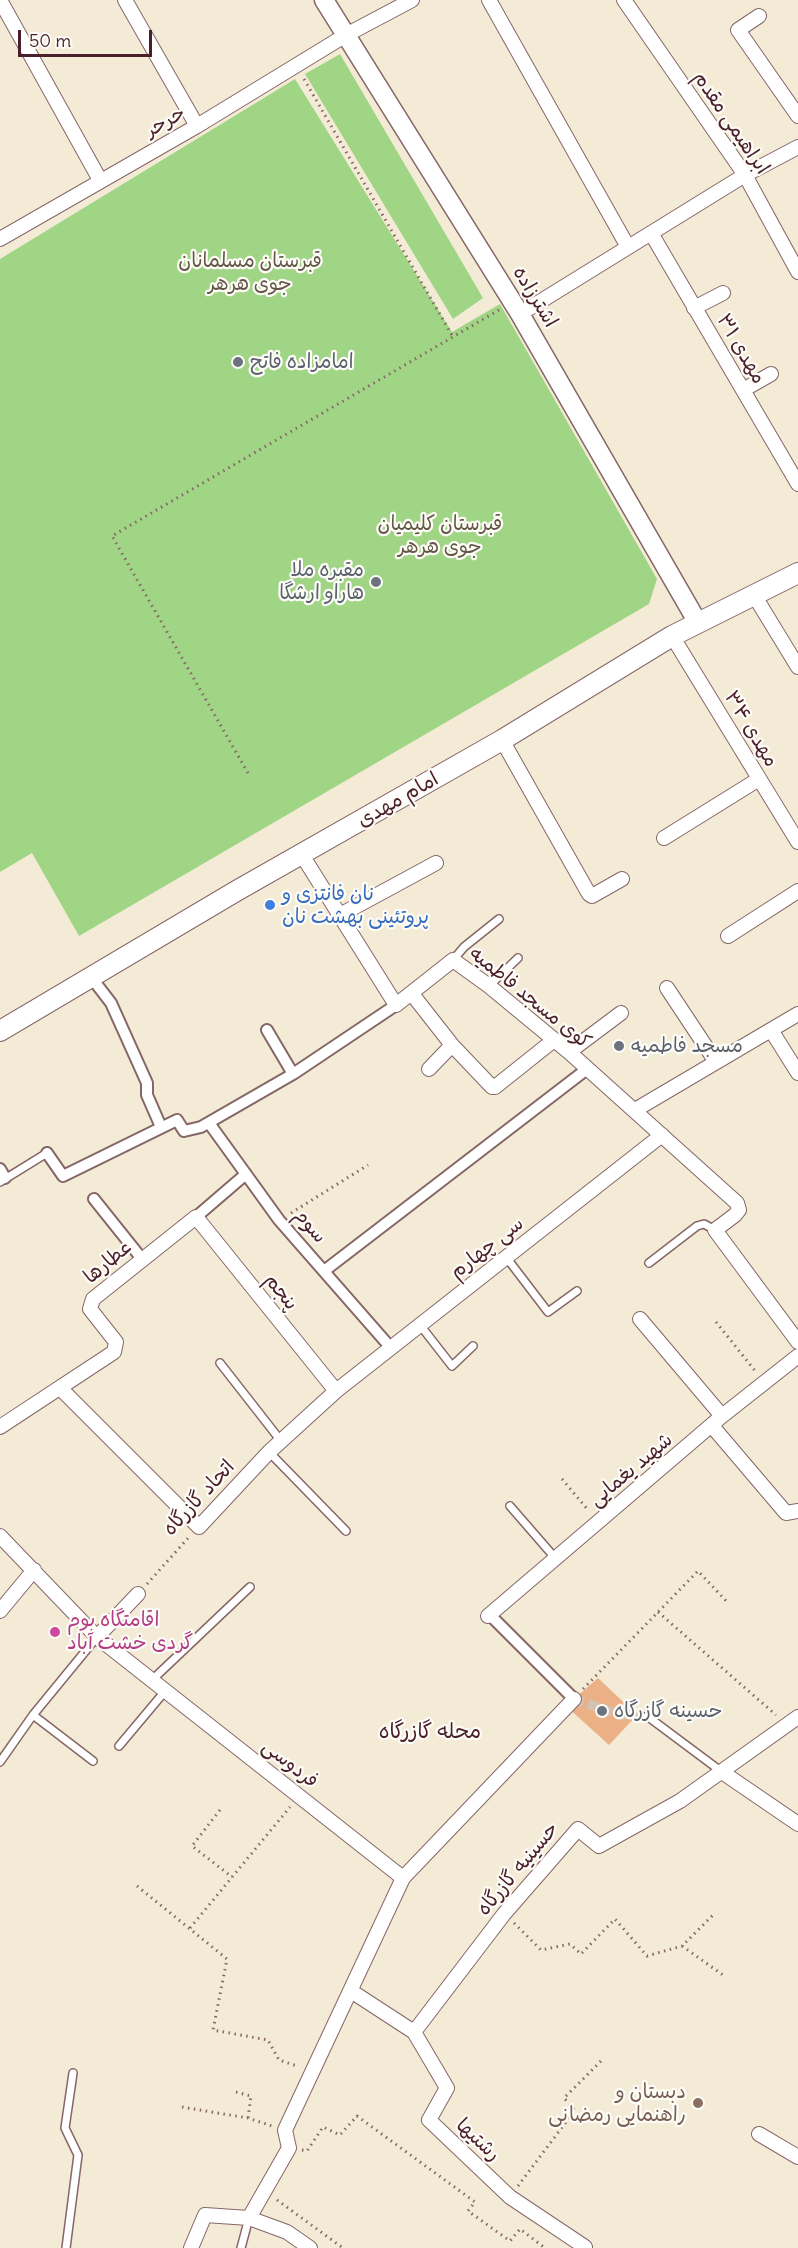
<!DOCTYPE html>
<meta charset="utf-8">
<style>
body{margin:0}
#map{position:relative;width:798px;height:2248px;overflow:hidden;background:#f4ebd6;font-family:Delius,sans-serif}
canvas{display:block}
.scale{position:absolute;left:18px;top:30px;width:134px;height:27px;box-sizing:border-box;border:3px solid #4a1f2b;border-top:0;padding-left:8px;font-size:18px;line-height:21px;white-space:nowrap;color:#4a1f2b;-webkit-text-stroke:4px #fdfcf7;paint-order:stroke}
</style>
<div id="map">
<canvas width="798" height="2248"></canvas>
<div class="scale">50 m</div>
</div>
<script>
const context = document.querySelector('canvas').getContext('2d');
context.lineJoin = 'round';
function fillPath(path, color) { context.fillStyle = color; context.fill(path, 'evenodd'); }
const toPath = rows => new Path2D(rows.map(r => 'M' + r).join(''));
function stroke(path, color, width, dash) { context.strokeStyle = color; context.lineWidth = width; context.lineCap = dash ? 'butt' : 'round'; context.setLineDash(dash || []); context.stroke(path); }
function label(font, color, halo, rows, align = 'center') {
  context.font = font + ' Delius,"Playpen Sans Arabic",sans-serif'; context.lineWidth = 4.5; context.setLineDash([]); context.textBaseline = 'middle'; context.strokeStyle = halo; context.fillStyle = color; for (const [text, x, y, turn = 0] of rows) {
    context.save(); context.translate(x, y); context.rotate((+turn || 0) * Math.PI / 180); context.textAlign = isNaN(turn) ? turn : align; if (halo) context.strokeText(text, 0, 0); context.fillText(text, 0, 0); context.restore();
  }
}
fillPath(toPath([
 [340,54,483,298,453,319,305,74],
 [295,79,452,332,500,304,657,579,649,604,79,936,32,853,0,872,0,259]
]), '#a0d585');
fillPath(toPath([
 [598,1678,637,1715,609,1745,566,1706]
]), '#ebb086');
stroke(toPath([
 [574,1699,627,1717,647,1716]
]), '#d2c2b4', 10, [10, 5]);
const service = toPath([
 [453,960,464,947,499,919],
 [489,986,518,958],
 [0,1182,47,1153],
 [506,1257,548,1312,577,1291],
 [649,1263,697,1226,704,1224,715,1230],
 [420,1325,452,1366,473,1346],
 [220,1363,281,1441],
 [269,1452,346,1531],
 [510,1506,556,1559],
 [152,1680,250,1587],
 [33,1715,93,1761],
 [647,1716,722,1772],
 [119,1746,166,1690],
 [0,1762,33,1715,97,1637],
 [66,2248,78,2155,65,2128,73,2073],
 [241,2248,249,2218]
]);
const pedestrian = toPath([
 [91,977,111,1003,147,1083,147,1095,161,1127],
 [267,1030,293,1074],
 [209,1123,279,1220,391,1348],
 [47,1153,63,1176,177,1120,184,1131,201,1127,293,1074,396,1005],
 [0,1169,5,1178],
 [94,1199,142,1259],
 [196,1217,246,1174],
 [324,1271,587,1069],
 [490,1615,574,1699]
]);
const minor = toPath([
 [0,0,100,180],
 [125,0,197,126],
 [489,0,628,247],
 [624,0,745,175,798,272],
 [759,16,738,30,798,116],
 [651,233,798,484],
 [0,239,197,126,346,35,412,0],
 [694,308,723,293],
 [520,314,745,175,798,147],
 [743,390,771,374],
 [754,595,798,667],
 [672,636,798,842],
 [502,740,589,894,592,896,622,879],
 [664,838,759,779],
 [302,855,396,1005,453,960,489,986,569,1052,737,1203,739,1210,735,1215,715,1230,798,1342],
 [340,915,436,863],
 [728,936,798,891],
 [667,988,716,1062],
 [412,994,452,1045,492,1087,495,1087,554,1040],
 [771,1030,798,1073],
 [569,1052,621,1013],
 [429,1069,452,1045],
 [635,1110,798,1014],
 [640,1319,722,1416],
 [60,1388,199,1527,269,1452,336,1391,662,1135],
 [712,1426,786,1513,798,1511],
 [0,1427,114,1352,116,1342,90,1309,93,1299,196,1217,336,1391],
 [0,1536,97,1637,403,1878],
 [0,1611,34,1570],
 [488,1616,722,1416,798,1356],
 [97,1637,138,1594],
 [722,1772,798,1824],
 [351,1991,414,2032,447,2088,429,2120,510,2197,585,2247],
 [414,2032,504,1914,578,1829,599,1846,680,1801,798,1717],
 [759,2134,798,2157],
 [249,2218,289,2148,285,2130,403,1878,574,1699],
 [191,2248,205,2215,249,2218,287,2232,310,2248]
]);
const tertiary = toPath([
 [324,0,520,314,698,623]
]);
const secondary = toPath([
 [0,1031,238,890,502,740,672,636,798,573]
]);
stroke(service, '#866667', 10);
stroke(pedestrian, '#866667', 14);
stroke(minor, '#866667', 16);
stroke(tertiary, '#866667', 21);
stroke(secondary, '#866667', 22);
stroke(toPath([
 [304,79,453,337],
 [248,773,112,536,499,310],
 [291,1213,368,1165],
 [716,1322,756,1372],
 [562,1479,588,1510],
 [147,1584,189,1537],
 [658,1612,776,1715],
 [583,1689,698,1571,729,1604],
 [220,1810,192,1846,232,1877],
 [137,1886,227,1959,213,2030,268,2040,279,2060,297,2066],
 [514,1923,541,1950,570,1944,581,1954,615,1919,647,1956,682,1946,713,1915],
 [190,1928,290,1807],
 [682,1946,723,1975],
 [236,2092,251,2096,248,2118],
 [182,2107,248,2118,272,2126],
 [302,2150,307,2151,323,2127,340,2135,357,2116,475,2202,468,2211,510,2241,520,2229,545,2248],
 [518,2186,575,2110,564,2098,601,2061],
 [277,2200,343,2248]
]), '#866667', 3, [1.5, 4.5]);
stroke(service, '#fff', 7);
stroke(pedestrian, '#fff', 10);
stroke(minor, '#fff', 14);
stroke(tertiary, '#fff', 18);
stroke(secondary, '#fff', 20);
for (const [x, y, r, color] of [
 [238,362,6,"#6b7280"],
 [376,582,6,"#6b7280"],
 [270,905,6,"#3f7fe0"],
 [619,1046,6,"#6b7280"],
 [55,1632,6,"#d1479c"],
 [602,1711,6,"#6b7280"],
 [698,2103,6,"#8d6e63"]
]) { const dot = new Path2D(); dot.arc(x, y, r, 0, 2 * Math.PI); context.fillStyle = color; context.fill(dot); stroke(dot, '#fdfcf7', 2); }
label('20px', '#4a1f2b', '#fdfcf7', [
 ["حرحر",165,122,-29],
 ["ابراهیمی مقدم",731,123,56],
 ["اشترزاده",535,297,59],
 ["مهدی ۳۱",741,349,60],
 ["مهدی ۳۴",751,729,59],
 ["امام مهدی",398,800,-30],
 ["کوی مسجد فاطمیه",530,998,39],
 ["سوم",310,1226,49],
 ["سی چهارم",487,1248,-38],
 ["عطارها",108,1262,-40],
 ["پنجم",281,1292,51],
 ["شهید یغمایی",631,1470,-40],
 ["اتحاد گازرگاه",199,1498,-47],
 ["فردوسی",290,1764,38],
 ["حسینیه گازرگاه",518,1869,-50],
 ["رشتیها",478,2140,43]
]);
label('20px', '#645646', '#fdfcf7', [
 ["قبرستان مسلمانان",250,261],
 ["جوی هرهر",250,284],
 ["قبرستان کلیمیان",440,524],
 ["جوی هرهر",440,547]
]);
label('20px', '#5b616d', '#fdfcf7', [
 ["امامزاده فاتح",250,362],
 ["مقبره ملا",364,570,"right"],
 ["هاراو ارشگا",364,593,"right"],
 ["مسجد فاطمیه",631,1046],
 ["حسینه گازرگاه",614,1711]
], 'left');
label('20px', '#366cbe', '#fdfcf7', [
 ["نان فانتزی و",282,894],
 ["پروتئینی بهشت نان",282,917]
], 'left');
label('20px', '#b23c85', '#fdfcf7', [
 ["اقامتگاه بوم",67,1620],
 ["گردی خشت آباد",67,1643]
], 'left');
label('20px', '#785e54', '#fdfcf7', [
 ["دبستان و",686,2092],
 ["راهنمایی رمضانی",686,2115]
], 'right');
label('21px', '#4a1f2b', '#fdfcf7', [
 ["محله گازرگاه",430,1732]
]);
</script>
